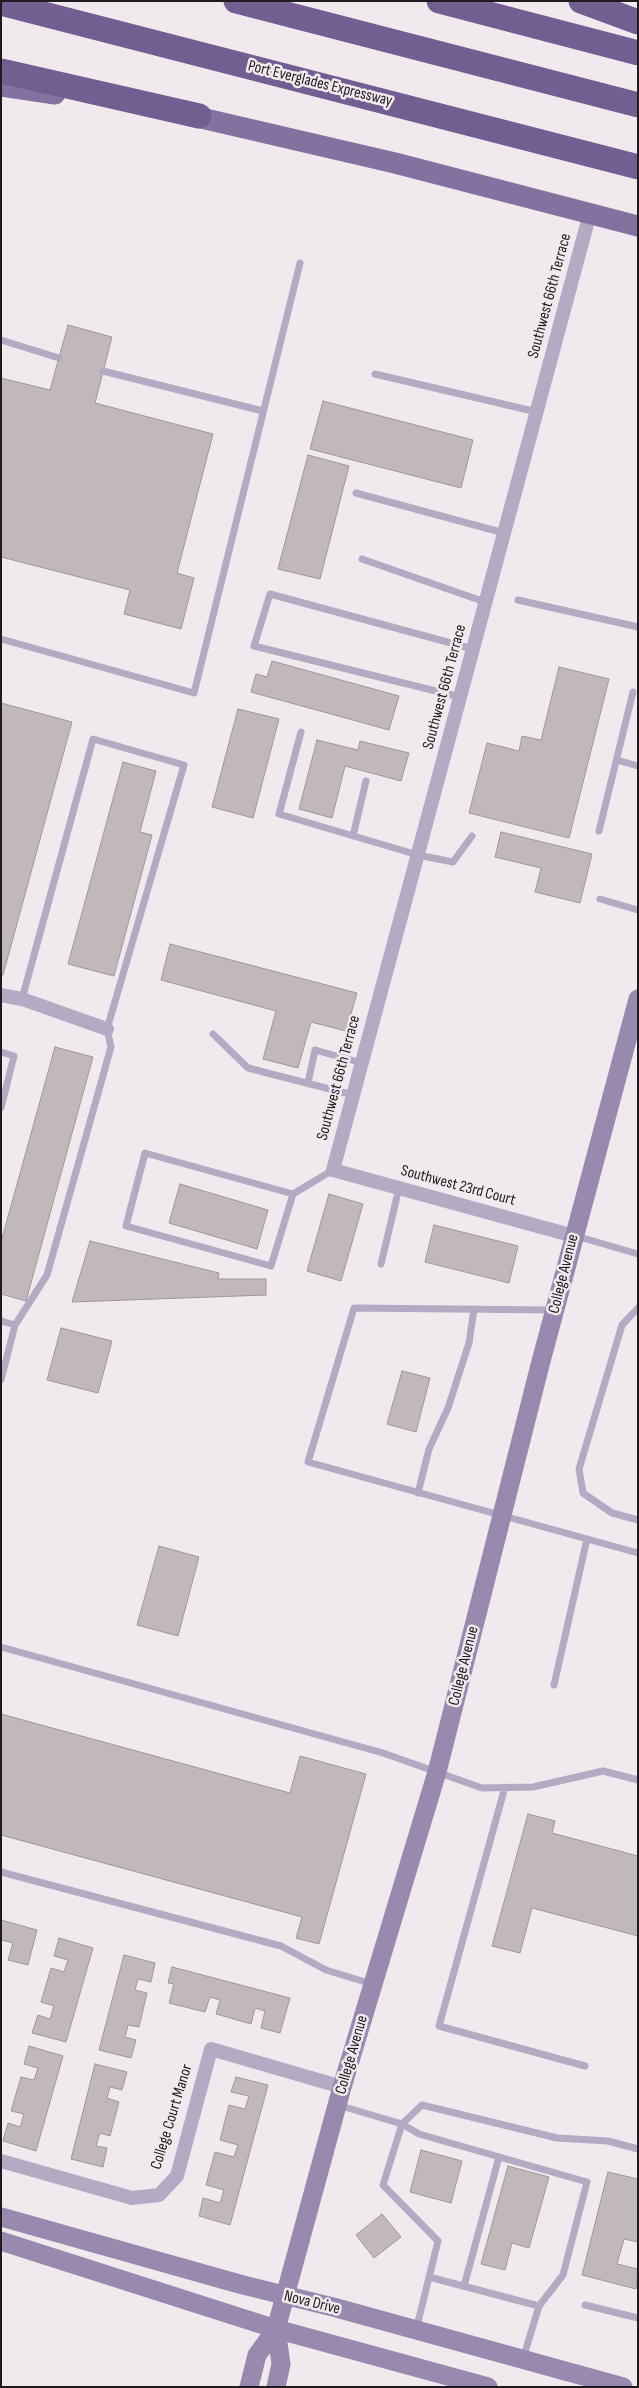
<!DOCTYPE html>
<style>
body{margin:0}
#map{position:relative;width:639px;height:2388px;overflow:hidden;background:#f0eaef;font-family:"Sofia Sans Condensed",sans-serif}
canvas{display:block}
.frame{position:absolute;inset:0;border:2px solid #1e1c1e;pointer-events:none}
</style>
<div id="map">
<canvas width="639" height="2388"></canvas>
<div class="frame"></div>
</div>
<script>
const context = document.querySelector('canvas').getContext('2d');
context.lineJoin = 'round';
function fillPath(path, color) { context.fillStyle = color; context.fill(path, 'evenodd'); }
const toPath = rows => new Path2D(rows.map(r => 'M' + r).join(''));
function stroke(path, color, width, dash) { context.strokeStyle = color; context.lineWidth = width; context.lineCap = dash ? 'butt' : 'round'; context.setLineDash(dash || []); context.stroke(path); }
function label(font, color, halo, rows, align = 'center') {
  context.font = font + ' "Sofia Sans Condensed",sans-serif'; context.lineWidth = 5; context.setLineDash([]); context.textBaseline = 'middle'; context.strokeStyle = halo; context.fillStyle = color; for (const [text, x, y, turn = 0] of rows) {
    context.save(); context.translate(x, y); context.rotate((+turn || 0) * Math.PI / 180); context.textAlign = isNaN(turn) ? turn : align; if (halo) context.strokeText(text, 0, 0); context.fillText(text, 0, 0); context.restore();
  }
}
const building = toPath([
 [68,325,112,337,95,403,213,434,177,573,194,578,181,629,124,614,130,590,1,557,1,378,50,390,68,325],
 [323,401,473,440,461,488,310,449,323,401],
 [308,455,349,466,320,579,278,569,308,455],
 [272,661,399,696,389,730,251,692,256,674,267,677,272,661],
 [559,667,609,679,569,838,469,813,487,743,519,751,522,736,541,740,559,667],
 [1,703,72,722,3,975,1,975,1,703],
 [238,709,279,719,253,818,212,807,238,709],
 [317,740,358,750,360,741,409,753,401,781,345,766,332,818,299,809,317,740],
 [123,762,156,771,140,832,152,835,114,976,68,964,123,762],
 [501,832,592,854,580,903,535,892,541,868,495,857,501,832],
 [170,944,357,993,346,1031,311,1022,298,1068,263,1059,276,1011,161,980,170,944],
 [55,1047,93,1057,26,1301,1,1294,1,1242,55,1047],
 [180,1184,268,1210,257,1249,169,1223,180,1184],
 [329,1194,363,1204,341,1281,307,1271,329,1194],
 [434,1225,518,1246,509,1283,425,1262,434,1225],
 [90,1241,219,1273,218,1279,266,1279,266,1295,72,1302,90,1241],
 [61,1328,112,1341,98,1393,47,1380,61,1328],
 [402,1371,430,1378,416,1432,387,1424,402,1371],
 [159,1546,199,1557,178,1636,137,1625,159,1546],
 [1,1714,290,1793,300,1756,366,1774,319,1944,296,1938,302,1917,1,1835,1,1714],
 [528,1814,555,1821,552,1833,638,1856,638,1936,532,1908,520,1953,492,1946,528,1814],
 [1,1920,37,1930,28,1965,8,1960,13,1943,2,1940,1,1944,1,1920],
 [59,1938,93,1948,66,2042,32,2033,38,2015,50,2019,54,2006,41,2002,51,1968,64,1972,68,1960,54,1956,59,1938],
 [124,1955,155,1963,151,1982,138,1979,135,1990,147,1993,139,2027,128,2025,125,2037,136,2040,131,2058,99,2050,124,1955],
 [172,1967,290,1998,280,2033,261,2028,265,2011,255,2008,251,2024,216,2014,220,2000,210,1997,205,2012,169,2003,174,1984,168,1983,172,1967],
 [29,2046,63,2056,36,2151,3,2141,8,2123,20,2127,24,2114,11,2111,21,2077,34,2080,38,2068,24,2064,29,2046],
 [95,2064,127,2072,122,2090,110,2087,107,2098,119,2102,110,2136,100,2133,96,2146,107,2148,103,2167,71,2159,95,2064],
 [236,2077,268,2085,230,2225,199,2216,203,2198,220,2203,224,2190,206,2185,215,2152,234,2157,238,2145,220,2140,229,2105,245,2109,249,2096,231,2092,236,2077],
 [421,2150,462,2161,451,2203,410,2192,421,2150],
 [508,2166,549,2177,529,2248,512,2243,505,2270,481,2264,508,2166],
 [608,2172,638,2179,638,2242,624,2239,617,2264,638,2269,636,2289,582,2275,608,2172],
 [382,2214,401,2237,374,2258,356,2235,382,2214]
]);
fillPath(building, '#c0b8ba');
stroke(building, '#9e9798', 1);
stroke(toPath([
 [1,340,59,358],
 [103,371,263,411],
 [375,374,537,412],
 [356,493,504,533],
 [362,559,485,602],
 [518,600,638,627],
 [1,639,194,693,300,263],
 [460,697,254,646,270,594,473,649],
 [301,732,279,814,418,855,453,862,472,836],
 [617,760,638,766],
 [599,831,633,692],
 [353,836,366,781],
 [600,899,638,910],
 [213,1034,248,1068,353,1095],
 [1,1052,14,1056,1,1108],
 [308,1083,315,1050,362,1063],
 [293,1194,145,1153,126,1226,271,1266,293,1194,333,1170],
 [576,1236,638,1254],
 [381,1264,399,1188],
 [638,1308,622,1325,579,1469,583,1493,612,1513,638,1520],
 [553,1310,354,1308,308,1462,638,1553],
 [1,1321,15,1325],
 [1,1380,15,1325,47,1275,111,1047,107,1029,184,765,93,739,22,999],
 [418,1493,429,1449,448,1408,469,1343,474,1309],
 [1,1647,383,1753,482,1788,533,1787,603,1771,638,1780],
 [554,1685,587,1539],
 [505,1787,439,2026,585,2066],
 [1,1872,281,1946,326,1970,372,1984],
 [338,2105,402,2124,383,2185,438,2241,416,2330],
 [429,2277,539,2306],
 [464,2286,499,2157],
 [585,2305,638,2318],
 [523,2359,539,2306,563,2275,587,2182,419,2134,402,2124,422,2105,557,2138,608,2141,638,2149]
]), '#b3aac3', 7);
stroke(toPath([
 [1,995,22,999,107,1029],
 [574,1236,333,1170,590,213],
 [1,2161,132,2198,159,2195,177,2176,211,2049,342,2087]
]), '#b3aac3', 14);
stroke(toPath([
 [1,2217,243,2285,333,2307,623,2387],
 [1,2241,276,2329,488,2387],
 [249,2387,257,2355,276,2329,342,2087,437,1772,540,1365,638,999],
 [276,2387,281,2364,276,2329]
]), '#978aae', 19);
stroke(toPath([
 [1,86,55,94],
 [184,114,395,163,638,226]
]), '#83729f', 21);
stroke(toPath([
 [236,1,638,105],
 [439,1,638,53],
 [581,1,638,22],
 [1,3,638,167],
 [1,71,199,116]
]), '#725e91', 25);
label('16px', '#1e1c1e', '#f0eaef', [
 ["Port Everglades Expressway",320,84,14],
 ["Southwest 66th Terrace",550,296,-75],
 ["Southwest 66th Terrace",445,687,-75],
 ["Southwest 66th Terrace",339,1078,-75],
 ["Southwest 23rd Court",458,1186,15],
 ["College Avenue",564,1274,-76],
 ["College Avenue",464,1666,-76],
 ["College Avenue",352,2055,-74],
 ["College Court Manor",172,2117,-73],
 ["Nova Drive",312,2303,14]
]);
</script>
